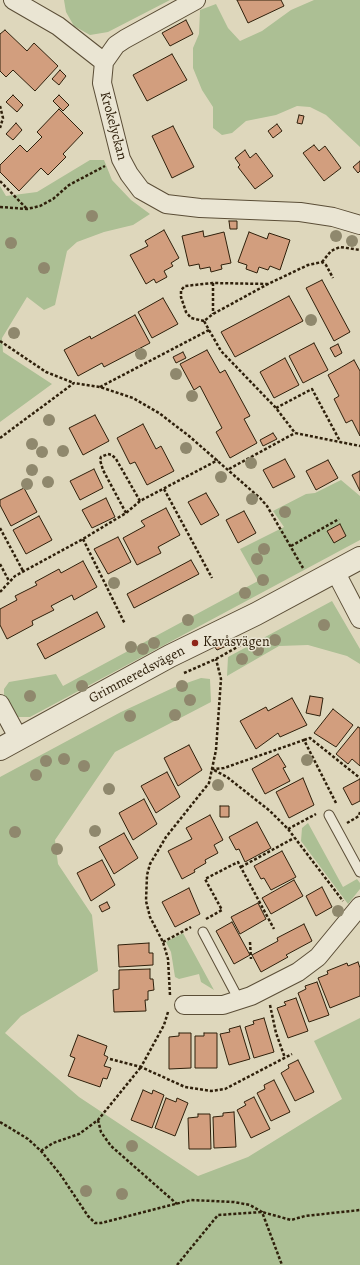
<!DOCTYPE html>
<meta charset="utf-8">
<style>
body{margin:0}
canvas{display:block;background:#ded7bc}
</style>
<canvas width="360" height="1265"></canvas>
<script>
const context = document.querySelector('canvas').getContext('2d');
context.lineJoin = 'round';
function fillPath(path, color) { context.fillStyle = color; context.fill(path, 'evenodd'); }
const toPath = rows => new Path2D(rows.map(r => 'M' + r).join(''));
function stroke(path, color, width, dash) { context.strokeStyle = color; context.lineWidth = width; context.lineCap = dash ? 'butt' : 'round'; context.setLineDash(dash || []); context.stroke(path); }
function label(font, color, halo, rows, align = 'center') {
  context.font = font + ' Alegreya,serif'; context.lineWidth = 3; context.setLineDash([]); context.textBaseline = 'middle'; context.strokeStyle = halo; context.fillStyle = color; for (const [text, x, y, turn = 0] of rows) {
    context.save(); context.translate(x, y); context.rotate((+turn || 0) * Math.PI / 180); context.textAlign = isNaN(turn) ? turn : align; if (halo) context.strokeText(text, 0, 0); context.fillText(text, 0, 0); context.restore();
  }
}
fillPath(toPath([
 [64,0,170,0,108,32,90,35,74,26,66,12],
 [314,0,360,0,360,147,326,115,310,107,297,106,276,115,246,121,232,133,222,135,213,128,213,107,202,90,193,68,193,48,199,34,200,10,216,4,228,28,240,41,262,31,291,10],
 [90,160,104,160,112,180,131,200,150,214,133,225,104,232,77,242,67,251,55,305,44,310,27,297,2,338,3,352,52,384,0,422,0,186,6,196,37,192],
 [341,480,360,496,360,540,30,717,17,717,13,713,5,700,4,694,4,689,9,682,56,674,63,686,258,581,240,549,284,527,273,511,306,494,315,493],
 [332,601,360,649,360,664,347,656,308,645,279,646,227,676,228,657],
 [201,678,210,679,211,702,115,752,55,840,58,864,92,915,98,971,21,1016,5,1033,79,1097,198,1176,248,1157,342,1099,314,1041,360,1018,360,1265,0,1265,0,777,121,712,175,687],
 [308,823,343,887,357,879,360,883,360,889,348,904,301,841,302,828],
 [183,933,214,990,201,982,199,974,179,979,175,977,171,952,166,942]
]), '#acbf94');
const building = toPath([
 [237,0,281,0,284,6,248,23,237,0],
 [186,20,193,34,170,46,162,33,186,20],
 [5,30,27,51,34,43,58,66,35,91,13,70,6,77,0,71,0,34,5,30],
 [172,54,187,80,147,101,133,75,172,54],
 [60,70,66,76,59,85,52,79,60,70],
 [13,95,23,105,17,112,6,102,13,95],
 [59,95,69,105,63,111,53,101,59,95],
 [59,109,83,133,63,154,66,157,48,175,41,168,19,191,0,172,0,165,20,145,27,152,42,137,37,132,59,109],
 [299,115,304,116,302,124,297,123,299,115],
 [16,123,22,130,13,140,6,134,16,123],
 [277,124,282,131,273,138,268,131,277,124],
 [173,126,194,167,172,178,152,136,173,126],
 [314,145,319,151,325,146,341,168,324,181,303,153,314,145],
 [245,150,250,158,256,153,273,176,255,189,238,167,240,165,235,158,245,150],
 [360,161,360,171,358,173,353,167,360,161],
 [229,221,237,221,237,229,230,229,229,221],
 [164,230,179,258,171,263,173,266,164,271,167,277,156,283,154,279,146,284,130,255,148,246,145,241,164,230],
 [203,231,204,237,224,232,231,263,221,265,222,269,211,272,210,267,200,269,199,264,189,266,182,236,203,231],
 [249,232,267,239,269,233,290,240,280,270,270,266,268,270,259,267,257,273,246,269,247,265,238,262,249,232],
 [322,280,350,332,334,341,306,288,322,280],
 [289,296,303,321,235,357,221,332,289,296],
 [163,298,178,324,152,338,138,312,163,298],
 [135,315,150,343,104,367,102,363,78,376,64,350,90,336,91,339,135,315],
 [314,343,328,370,303,383,289,356,314,343],
 [338,344,342,353,335,357,330,348,338,344],
 [207,350,220,373,225,370,250,416,244,419,257,443,230,458,216,432,222,428,200,386,194,390,180,364,207,350],
 [183,352,186,358,176,363,173,357,183,352],
 [285,358,299,385,274,398,260,372,285,358],
 [354,360,360,371,360,436,352,420,346,423,334,399,339,396,328,375,354,360],
 [95,415,109,441,83,455,69,428,95,415],
 [143,424,156,449,161,446,174,471,147,485,135,462,130,464,117,438,143,424],
 [273,433,277,439,263,446,260,440,273,433],
 [285,459,295,477,273,488,263,470,285,459],
 [328,460,338,478,316,490,306,471,328,460],
 [94,469,103,488,80,500,70,481,94,469],
 [360,471,360,491,352,475,360,471],
 [24,488,37,512,11,526,0,505,0,500,24,488],
 [206,493,219,515,201,525,188,502,206,493],
 [106,498,115,517,92,528,82,510,106,498],
 [166,508,180,535,158,547,161,553,137,565,123,538,145,526,141,521,166,508],
 [244,511,256,533,238,543,226,520,244,511],
 [39,516,52,540,26,554,13,530,39,516],
 [340,524,346,536,334,543,327,531,340,524],
 [118,537,131,562,108,574,94,549,118,537],
 [191,560,199,574,134,608,127,594,191,560],
 [83,561,97,587,74,600,72,595,51,606,54,610,32,621,33,625,7,639,0,625,0,609,17,600,15,596,37,585,35,582,59,569,61,573,83,561],
 [97,612,105,627,45,659,37,644,97,612],
 [229,639,231,644,217,650,214,646,229,639],
 [310,696,323,698,320,716,306,713,310,696],
 [292,698,307,725,280,737,278,733,256,749,240,721,266,707,268,711,292,698],
 [333,709,353,725,336,747,314,733,333,709],
 [358,727,360,728,360,766,352,759,348,764,336,754,358,727],
 [189,745,202,770,178,786,164,758,189,745],
 [278,754,286,767,283,768,290,781,265,794,252,769,278,754],
 [167,772,180,797,156,813,141,786,167,772],
 [303,778,314,805,289,818,276,792,303,778],
 [360,779,360,801,352,805,343,788,360,779],
 [144,799,157,824,133,840,119,813,144,799],
 [220,806,229,806,229,817,220,817,220,806],
 [210,815,223,840,214,845,218,853,205,860,206,863,194,870,195,872,182,879,168,851,192,839,186,828,210,815],
 [257,822,271,848,245,862,239,849,236,850,229,837,257,822],
 [124,833,138,858,114,874,99,847,124,833],
 [282,851,296,877,271,890,264,878,261,879,254,866,282,851],
 [102,860,115,885,91,901,77,873,102,860],
 [294,880,303,896,271,914,262,898,294,880],
 [322,887,332,907,316,916,306,896,322,887],
 [189,888,200,914,175,927,162,902,189,888],
 [107,902,110,908,102,912,99,906,107,902],
 [258,903,266,919,240,934,231,917,258,903],
 [232,922,250,955,234,964,216,931,232,922],
 [304,924,312,941,286,955,288,957,261,972,252,955,278,941,277,938,304,924],
 [149,943,149,953,153,953,153,965,119,967,118,945,149,943],
 [358,962,360,968,360,996,330,1008,318,978,328,974,327,971,347,963,348,966,358,962],
 [150,969,150,979,153,979,154,990,148,991,148,1000,145,1000,146,1011,114,1012,113,990,119,989,119,970,150,969],
 [317,982,329,1015,309,1022,298,993,306,989,305,986,317,982],
 [296,998,308,1031,288,1038,277,1008,286,1005,284,1002,296,998],
 [264,1018,274,1052,254,1058,245,1027,254,1024,253,1021,264,1018],
 [240,1026,250,1059,229,1065,220,1034,230,1032,229,1029,240,1026],
 [179,1033,191,1033,191,1068,169,1069,169,1037,179,1036,179,1033],
 [204,1033,217,1033,217,1068,195,1068,195,1036,204,1036,204,1033],
 [78,1035,107,1046,104,1055,108,1057,104,1066,111,1068,107,1079,103,1078,100,1087,68,1076,75,1058,70,1056,78,1035],
 [298,1060,314,1092,295,1101,281,1073,289,1068,288,1065,298,1060],
 [274,1080,290,1112,271,1121,257,1093,265,1089,264,1085,274,1080],
 [143,1090,152,1094,153,1090,164,1095,152,1128,131,1120,143,1090],
 [254,1097,270,1129,251,1138,237,1110,246,1105,244,1102,254,1097],
 [166,1098,176,1102,177,1098,188,1103,175,1136,155,1128,166,1098],
 [234,1112,236,1147,214,1148,213,1117,223,1116,223,1113,234,1112],
 [198,1114,210,1114,211,1149,189,1149,188,1118,198,1117,198,1114]
]);
fillPath(building, '#d29e7e');
stroke(building, '#2f200b', 1);
const service = toPath([
 [329,815,360,872],
 [203,932,239,1000]
]);
const minor = toPath([
 [13,0,58,26,104,62,102,83,121,159,129,174,141,190,166,204,200,208,300,212,333,217,360,225],
 [104,62,116,45,125,39,196,0],
 [335,571,360,619],
 [0,704,19,739],
 [184,1005,223,1005,251,996,298,972,318,957,360,906]
]);
const tertiary = toPath([
 [0,749,170,656,256,614,360,558]
]);
stroke(service, '#5b4e37', 11);
stroke(minor, '#5b4e37', 20);
stroke(tertiary, '#5b4e37', 24);
stroke(toPath([
 [0,106,3,118,0,128],
 [0,181,27,209],
 [0,207,27,209,40,206,53,199,69,185,105,166],
 [322,262,331,251,340,247,360,250],
 [213,283,213,314],
 [204,321,191,318,186,312,181,297,181,290,185,286,213,283,267,284],
 [209,330,221,351,276,408,295,433,360,446],
 [0,341,46,372,74,383],
 [100,387,209,330,204,321,213,314,268,284,308,265,322,262,326,265,333,278],
 [276,408,312,389,341,443],
 [0,438,74,383,100,387,133,398,159,413,189,436,260,498,267,506,303,568],
 [229,469,295,433],
 [164,489,212,578],
 [126,513,103,470,100,460,101,457,108,454,112,455,116,459,140,501],
 [0,528,23,571],
 [83,539,125,624],
 [291,546,339,519],
 [0,564,9,581],
 [0,592,15,576,83,539,126,513,140,501,218,460],
 [184,673,216,659,241,645],
 [304,740,310,738,360,778],
 [336,803,304,740,224,768,212,769,227,777,270,811,288,829,343,901],
 [347,823,359,816,360,812],
 [288,829,316,814],
 [241,867,294,838],
 [206,919,222,910,205,879,238,862,274,929],
 [163,942,191,927],
 [250,942,251,959],
 [170,995,168,959,163,942,150,917,146,901,147,875,150,864,166,837,209,783,216,750,221,679,216,659],
 [270,1005,276,1033,285,1058],
 [168,1012,164,1025,141,1067,185,1087,211,1091,225,1089,292,1054],
 [110,1059,141,1067],
 [98,1120,101,1132,111,1146,177,1204],
 [0,1122,28,1139,41,1151,60,1174,88,1216,95,1223,101,1223,191,1200,234,1202,250,1205,262,1212,282,1265],
 [41,1151,53,1143,79,1134,98,1120,141,1067],
 [177,1265,218,1215,262,1212,291,1220,305,1216,360,1210]
]), '#2f200b', 2.5, [3, 2]);
stroke(service, '#eae5d3', 9);
stroke(minor, '#eae5d3', 18);
stroke(tertiary, '#eae5d3', 22);
context.fillStyle = '#8f886d';
for (const [x, y] of [
 [92,216],
 [336,236],
 [352,241],
 [11,243],
 [44,268],
 [311,320],
 [14,333],
 [141,354],
 [176,374],
 [192,396],
 [49,420],
 [32,444],
 [186,448],
 [63,451],
 [42,452],
 [251,463],
 [32,470],
 [221,477],
 [48,482],
 [27,484],
 [252,499],
 [285,512],
 [264,549],
 [257,559],
 [263,580],
 [114,583],
 [245,593],
 [188,620],
 [324,625],
 [275,640],
 [154,643],
 [131,647],
 [143,649],
 [258,650],
 [242,659],
 [82,686],
 [182,686],
 [30,696],
 [190,700],
 [175,715],
 [130,716],
 [64,759],
 [307,760],
 [46,761],
 [84,766],
 [36,775],
 [218,785],
 [109,789],
 [95,831],
 [15,832],
 [57,849],
 [338,911],
 [132,1146],
 [86,1191],
 [122,1194]
]) { context.beginPath(); context.arc(x, y, 6, 0, 2 * Math.PI); context.fill(); }
for (const [x, y, r, color] of [
 [195,643,4,"#8f2418"]
]) { const dot = new Path2D(); dot.arc(x, y, r, 0, 2 * Math.PI); context.fillStyle = color; context.fill(dot); stroke(dot, '#eae5d3', 1.5); }
label('14px', '#2f200b', '#eae5d3', [
 ["Krokelyckan",113,126,75],
 ["Grimmeredsvägen",137,675,-28]
]);
label('14px', '#2f200b', '#eae5d3', [
 ["Kavåsvägen",203,643]
], 'left');
</script>
